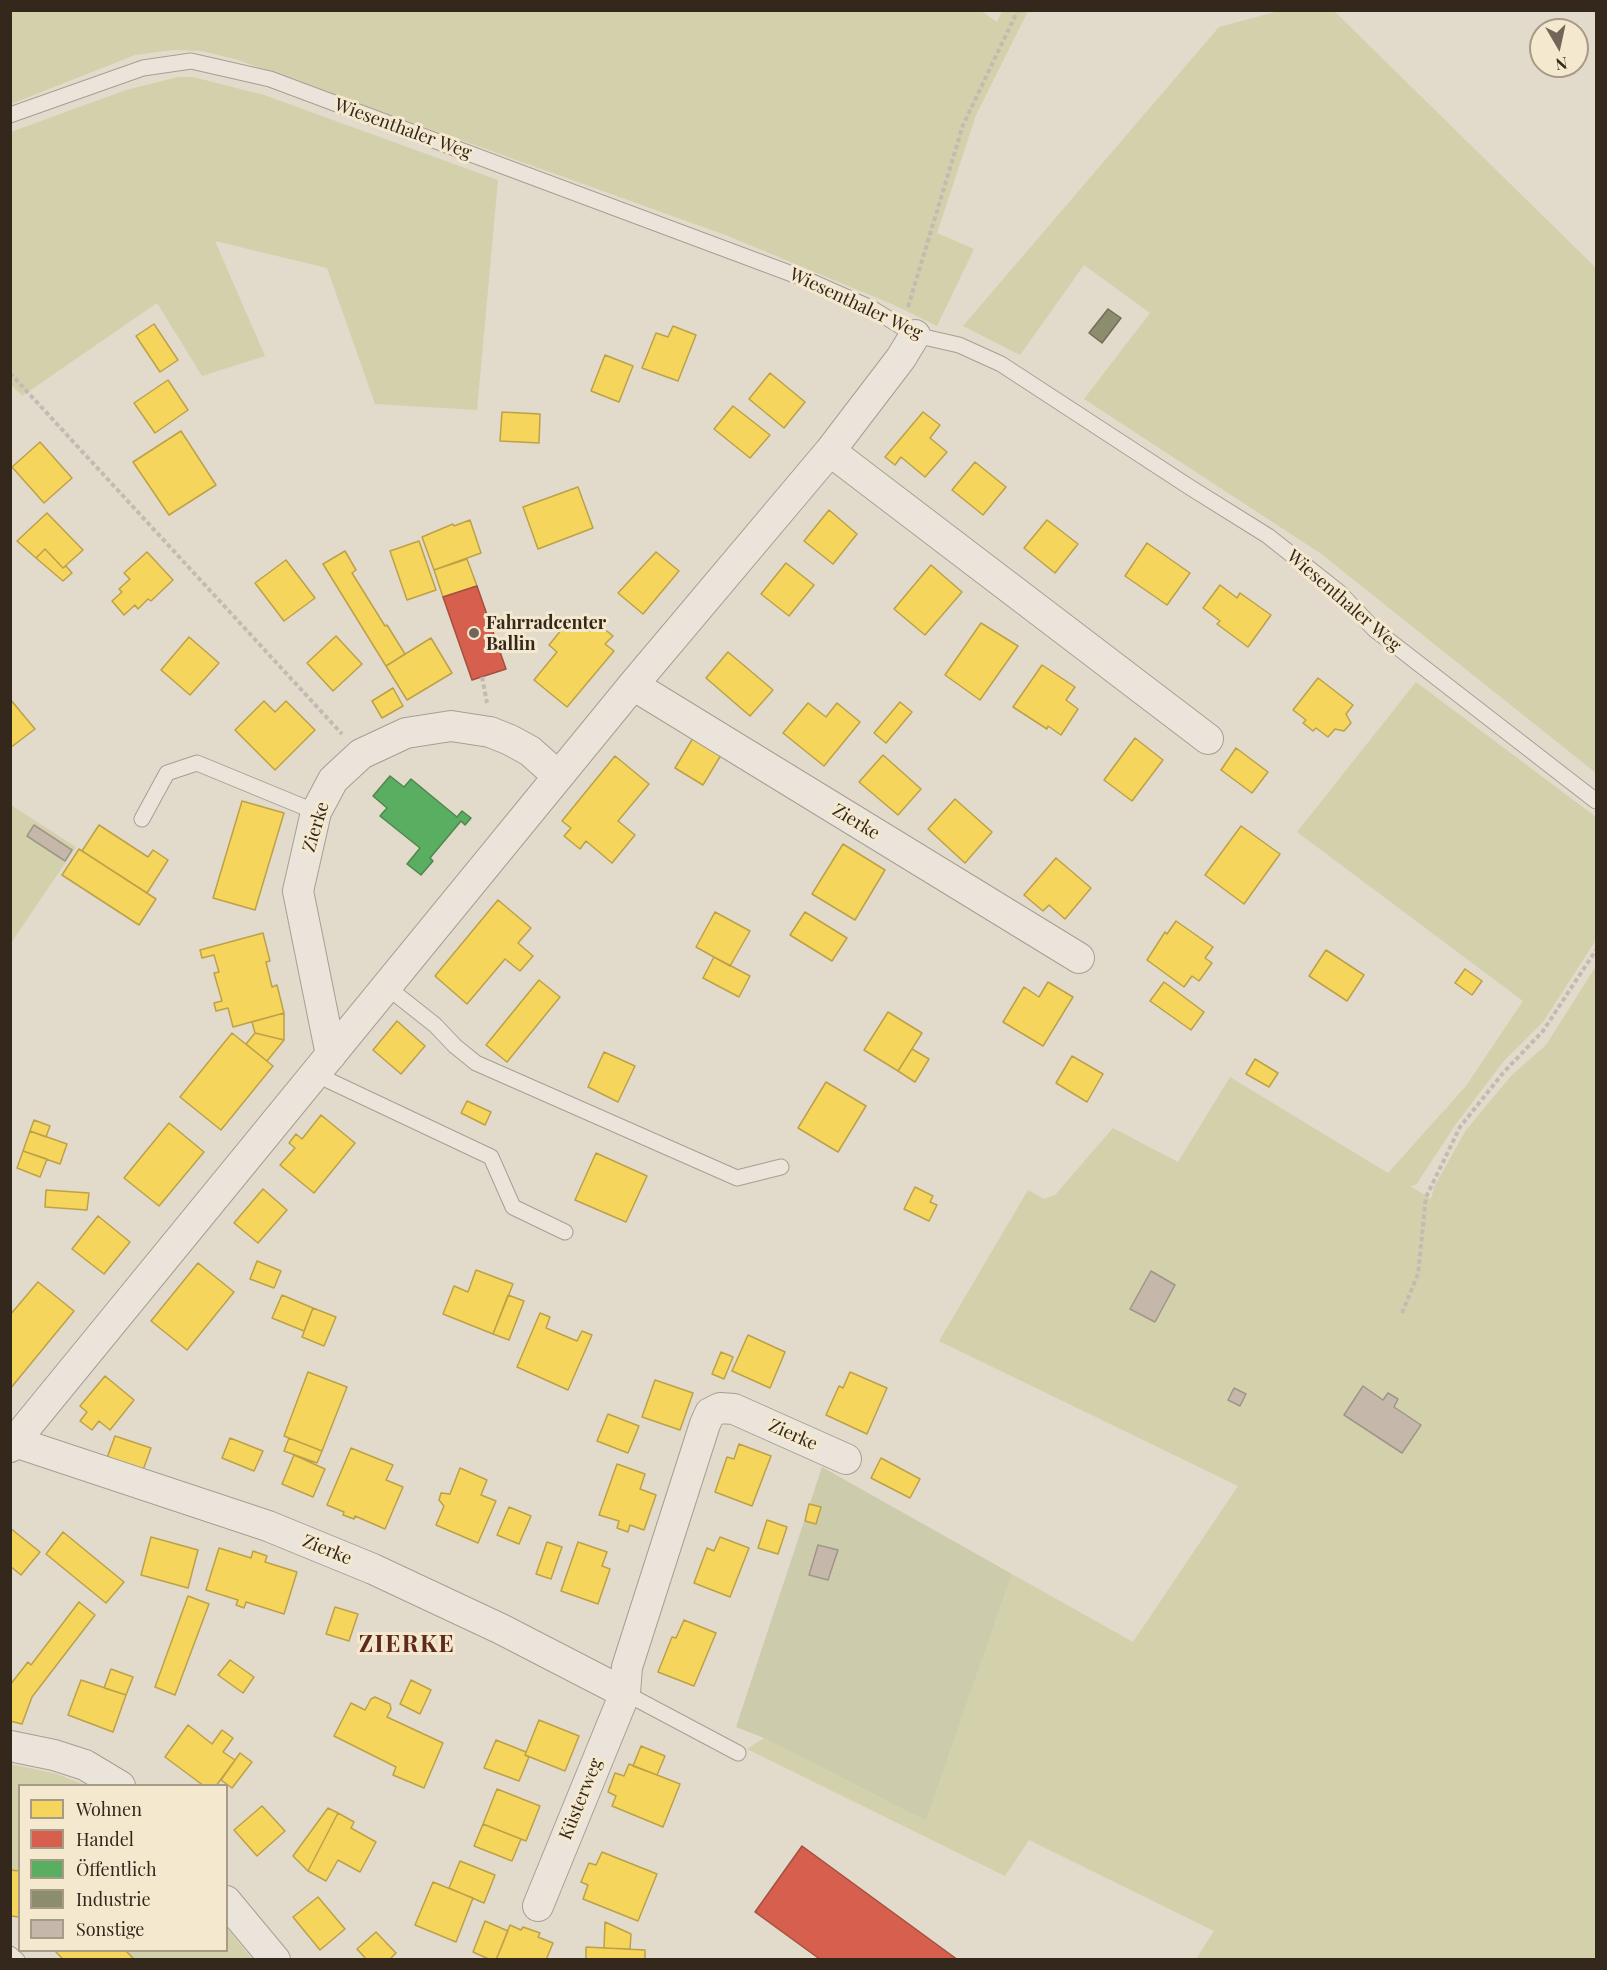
<!DOCTYPE html>
<meta charset="utf-8">
<style>
body{margin:0}
#map{position:relative;width:1607px;height:1970px;overflow:hidden;background:#e2daca;font-family:"Playfair Display",serif}
canvas{display:block}
.frame{position:absolute;inset:0;border:12px solid #34271c;pointer-events:none}
.legend{position:absolute;left:18px;top:1784px;width:210px;height:168px;box-sizing:border-box;background:#f4e8ce;border:2px solid #a79b87;margin:0;padding:8px 10px;list-style:none;font-size:18px;color:#34271c}
.legend li{display:flex;align-items:center;gap:12px;height:30px}
.legend b{width:30px;border:2px solid #a79b87}
.north{position:absolute;left:1529px;top:18px;width:60px;height:60px;box-sizing:border-box;background:#f4e8ce;border:2px solid #a79b87;border-radius:50%;rotate:171deg;font-size:16px;font-weight:700;line-height:24px;text-align:center;color:#34271c}
.north::after{content:'';display:block;margin:auto;width:21px;height:27px;background:#716659;clip-path:polygon(50% 0,100% 100%,50% 72%,0 100%)}
</style>
<div id="map">
<canvas width="1607" height="1970"></canvas>
<div class="frame"></div>
<ul class="legend">
<li><b style="height:16px;background:#f6d55c"></b>Wohnen</li>
<li><b style="height:16px;background:#d6604d"></b>Handel</li>
<li><b style="height:16px;background:#5aae61"></b>Öffentlich</li>
<li><b style="height:16px;background:#8c8c6e"></b>Industrie</li>
<li><b style="height:16px;background:#c5b8aa"></b>Sonstige</li>
</ul>
<div class="north">N</div>
</div>
<script>
const context = document.querySelector('canvas').getContext('2d');
context.lineJoin = 'round';
function fillPath(path, color) { context.fillStyle = color; context.fill(path, 'evenodd'); }
const toPath = rows => new Path2D(rows.map(r => 'M' + r).join(''));
function stroke(path, color, width, dash) { context.strokeStyle = color; context.lineWidth = width; context.lineCap = dash ? 'butt' : 'round'; context.setLineDash(dash || []); context.stroke(path); }
function label(font, color, halo, rows, align = 'center') {
  context.font = font + ' "Playfair Display",serif'; context.lineWidth = 6; context.setLineDash([]); context.textBaseline = 'middle'; context.strokeStyle = halo; context.fillStyle = color; for (const [text, x, y, turn = 0] of rows) {
    context.save(); context.translate(x, y); context.rotate((+turn || 0) * Math.PI / 180); context.textAlign = isNaN(turn) ? turn : align; if (halo) context.strokeText(text, 0, 0); context.fillText(text, 0, 0); context.restore();
  }
}
fillPath(toPath([
 [980,10,997,22,1002,11,1028,11,976,115,937,233,974,249,937,326,894,305,728,236,238,60,202,51,173,50,135,55,11,104,11,11],
 [1279,11,1334,11,1596,268,1596,773,1320,553,1084,399,1150,313,1084,265,1020,355,963,326,1219,27],
 [178,77,193,77,264,95,498,180,477,410,375,404,327,268,215,241,265,356,202,376,157,303,22,396,10,383,11,132,126,90],
 [1416,682,1596,817,1596,940,1543,1022,1503,1062,1456,1124,1416,1185,1410,1186,1431,1199,1434,1187,1466,1130,1512,1075,1546,1045,1596,966,1596,1959,1196,1959,1214,1931,1029,1840,1005,1876,747,1749,764,1738,926,1821,1012,1574,1133,1642,1238,1486,939,1341,1028,1190,1044,1199,1055,1195,1113,1128,1178,1162,1230,1077,1388,1173,1466,1086,1523,1001,1297,832],
 [11,805,76,847,11,943],
 [10,1764,57,1774,85,1785,20,1786,19,1871,11,1870],
 [227,1928,252,1959,135,1959,125,1951,226,1950]
]), '#d2d1ac');
fillPath(toPath([
 [822,1467,1012,1574,926,1821,764,1738,736,1727]
]), '#cccbac');
const homes = toPath([
 [154,324,178,360,160,372,136,336,154,324],
 [673,326,696,335,678,381,642,368,656,333,668,337,673,326],
 [605,355,633,366,619,402,591,391,605,355],
 [770,373,805,402,784,428,749,399,770,373],
 [168,380,188,410,155,433,134,403,168,380],
 [733,406,770,435,750,458,714,429,733,406],
 [502,412,540,414,539,443,500,441,502,412],
 [923,412,940,425,930,438,947,452,925,477,901,457,895,465,885,457,923,412],
 [181,431,216,485,169,515,133,462,181,431],
 [40,442,72,478,44,503,12,467,40,442],
 [975,462,1006,487,983,515,952,490,975,462],
 [578,487,593,528,538,549,523,507,578,487],
 [829,510,857,534,833,564,804,541,829,510],
 [47,513,83,550,63,568,45,549,36,558,17,541,47,513],
 [470,520,481,553,434,570,422,537,453,524,454,526,470,520],
 [1047,520,1078,544,1055,573,1024,548,1047,520],
 [419,541,436,590,407,600,390,551,419,541],
 [1147,543,1190,573,1167,605,1125,576,1147,543],
 [45,549,63,568,66,566,72,573,63,581,36,558,45,549],
 [345,551,356,570,352,573,385,626,387,625,405,654,386,666,323,564,345,551],
 [147,552,173,580,151,601,148,599,138,609,135,605,124,615,112,601,122,592,119,589,130,579,124,573,147,552],
 [656,552,679,571,643,614,618,593,656,552],
 [467,559,477,586,443,597,434,570,467,559],
 [286,560,315,598,284,621,255,583,286,560],
 [786,563,814,585,789,616,761,594,786,563],
 [931,565,962,592,925,635,894,609,931,565],
 [1220,585,1237,598,1240,593,1271,615,1248,647,1217,624,1220,621,1203,608,1220,585],
 [572,617,590,631,597,623,613,636,605,644,614,651,567,707,534,680,557,652,549,645,572,617],
 [981,623,1018,646,980,700,945,675,981,623],
 [336,636,362,664,333,691,307,663,336,636],
 [189,637,219,663,190,695,161,670,189,637],
 [431,638,452,673,407,700,386,666,431,638],
 [728,652,773,690,750,716,706,678,728,652],
 [1042,665,1075,687,1066,700,1078,709,1061,735,1048,726,1047,729,1013,707,1042,665],
 [1318,678,1353,705,1346,714,1351,723,1344,731,1335,729,1328,737,1316,728,1313,731,1303,723,1306,720,1293,710,1318,678],
 [393,688,403,706,382,718,372,701,393,688],
 [10,699,35,729,10,748,10,699],
 [264,701,275,712,286,701,315,730,275,770,235,730,264,701],
 [900,702,912,712,886,743,874,733,900,702],
 [808,703,826,717,837,703,860,722,824,766,783,733,808,703],
 [693,738,721,755,703,785,675,768,693,738],
 [1135,738,1163,760,1132,801,1104,780,1135,738],
 [1236,748,1268,772,1252,793,1221,770,1236,748],
 [883,755,921,789,898,815,859,782,883,755],
 [615,756,649,784,618,821,635,835,612,863,586,841,580,849,564,836,571,828,562,821,615,756],
 [955,799,992,832,965,863,928,829,955,799],
 [242,801,284,813,255,910,213,898,242,801],
 [99,825,148,857,153,850,168,860,147,893,82,851,99,825],
 [1241,826,1280,854,1244,904,1205,875,1241,826],
 [843,844,885,870,855,920,812,894,843,844],
 [79,849,156,899,139,925,62,875,79,849],
 [1056,858,1091,888,1065,919,1049,905,1043,911,1024,895,1056,858],
 [498,900,531,928,518,943,533,956,520,971,505,959,467,1004,435,976,498,900],
 [715,912,750,931,730,966,696,947,715,912],
 [805,912,847,938,832,961,790,935,805,912],
 [1176,921,1213,947,1205,958,1212,963,1199,981,1192,976,1184,987,1147,960,1165,932,1167,934,1176,921],
 [263,933,270,961,266,962,272,987,277,985,284,1013,233,1027,228,1008,216,1011,214,1003,222,1001,214,973,219,972,214,955,202,958,200,950,263,933],
 [1326,950,1364,975,1347,1001,1309,976,1326,950],
 [714,957,750,976,739,997,703,978,714,957],
 [1465,969,1482,981,1472,995,1455,983,1465,969],
 [539,980,560,997,507,1062,486,1045,539,980],
 [1048,982,1073,997,1043,1046,1003,1022,1024,987,1039,997,1048,982],
 [1164,982,1204,1012,1191,1030,1150,1001,1164,982],
 [888,1012,922,1033,898,1071,864,1050,888,1012],
 [284,1013,284,1040,255,1033,252,1022,284,1013],
 [397,1021,425,1046,401,1074,373,1050,397,1021],
 [232,1033,273,1066,221,1130,180,1097,232,1033],
 [255,1033,284,1040,267,1061,246,1044,255,1033],
 [912,1049,929,1059,915,1082,898,1071,912,1049],
 [604,1052,635,1066,618,1102,588,1087,604,1052],
 [1072,1056,1103,1074,1087,1102,1056,1083,1072,1056],
 [1255,1059,1278,1073,1269,1087,1246,1074,1255,1059],
 [826,1082,866,1106,838,1152,798,1128,826,1082],
 [467,1101,491,1112,485,1125,461,1113,467,1101],
 [321,1115,355,1143,314,1193,280,1165,295,1148,289,1143,296,1134,302,1139,321,1115],
 [34,1120,50,1126,46,1137,30,1131,34,1120],
 [169,1123,204,1152,159,1206,124,1178,169,1123],
 [30,1131,67,1144,60,1164,23,1151,30,1131],
 [23,1151,47,1159,40,1177,17,1168,23,1151],
 [596,1153,647,1176,626,1222,575,1200,596,1153],
 [915,1187,933,1196,930,1202,937,1205,929,1221,904,1209,915,1187],
 [263,1189,287,1210,258,1243,234,1223,263,1189],
 [46,1190,89,1193,87,1210,45,1207,46,1190],
 [98,1216,130,1242,104,1274,72,1249,98,1216],
 [257,1261,281,1271,274,1288,250,1279,257,1261],
 [198,1263,234,1292,187,1350,151,1321,198,1263],
 [476,1270,513,1284,493,1334,443,1314,454,1286,468,1292,476,1270],
 [38,1282,74,1311,10,1389,10,1315,38,1282],
 [282,1295,313,1308,304,1331,272,1318,282,1295],
 [508,1295,524,1301,509,1340,493,1334,508,1295],
 [313,1308,336,1317,324,1346,302,1337,313,1308],
 [540,1313,550,1317,546,1328,577,1341,582,1331,592,1335,568,1390,517,1367,540,1313],
 [748,1335,785,1352,770,1388,732,1371,748,1335],
 [721,1352,733,1357,724,1379,712,1374,721,1352],
 [308,1372,347,1387,322,1451,284,1436,308,1372],
 [850,1372,887,1388,867,1434,826,1415,839,1386,843,1388,850,1372],
 [105,1376,134,1400,110,1430,99,1421,92,1430,80,1421,87,1412,80,1406,105,1376],
 [655,1380,693,1393,680,1430,642,1417,655,1380],
 [608,1414,639,1426,628,1453,597,1441,608,1414],
 [115,1436,151,1448,143,1470,107,1458,115,1436],
 [230,1438,263,1451,254,1471,222,1458,230,1438],
 [289,1438,322,1451,317,1463,284,1451,289,1438],
 [739,1444,771,1456,752,1506,715,1492,727,1457,734,1459,739,1444],
 [351,1448,393,1465,386,1480,403,1487,385,1529,355,1516,354,1519,343,1515,344,1512,327,1505,351,1448],
 [294,1455,325,1469,313,1497,282,1484,294,1455],
 [881,1458,920,1479,910,1498,871,1478,881,1458],
 [617,1464,645,1474,640,1489,656,1495,644,1530,630,1525,628,1532,617,1528,619,1521,599,1515,617,1464],
 [460,1468,487,1480,481,1495,496,1501,478,1543,436,1525,444,1506,439,1500,441,1493,450,1494,460,1468],
 [809,1504,821,1507,816,1524,805,1521,809,1504],
 [509,1507,531,1516,519,1544,497,1535,509,1507],
 [767,1520,787,1527,778,1554,758,1548,767,1520],
 [10,1528,40,1552,21,1575,10,1566,10,1528],
 [63,1532,124,1582,106,1603,46,1554,63,1532],
 [151,1537,198,1550,188,1588,141,1575,151,1537],
 [720,1537,749,1548,730,1597,694,1583,707,1548,714,1551,720,1537],
 [547,1542,562,1547,551,1579,536,1574,547,1542],
 [578,1542,607,1552,602,1566,610,1569,598,1604,561,1591,578,1542],
 [219,1548,251,1558,253,1551,267,1556,265,1562,297,1572,284,1614,246,1602,244,1608,236,1605,238,1600,206,1590,219,1548],
 [188,1596,209,1604,175,1695,155,1687,188,1596],
 [79,1602,95,1615,32,1697,22,1724,10,1721,10,1685,28,1662,31,1665,79,1602],
 [335,1607,358,1614,349,1641,326,1634,335,1607],
 [684,1620,716,1633,694,1686,658,1672,672,1637,676,1638,684,1620],
 [230,1660,254,1677,243,1693,218,1675,230,1660],
 [111,1669,133,1677,126,1695,104,1688,111,1669],
 [81,1680,126,1695,113,1732,68,1715,81,1680],
 [411,1680,431,1690,420,1714,400,1704,411,1680],
 [375,1697,390,1704,391,1709,387,1717,443,1743,424,1788,393,1775,396,1767,334,1736,351,1703,365,1710,371,1699,375,1697],
 [539,1720,579,1736,565,1771,525,1755,539,1720],
 [188,1725,212,1744,222,1730,233,1738,223,1752,235,1760,216,1786,204,1786,165,1757,188,1725],
 [496,1740,526,1752,525,1755,529,1757,519,1781,484,1768,496,1740],
 [641,1746,665,1756,657,1775,633,1766,641,1746],
 [240,1753,252,1762,232,1788,221,1780,240,1753],
 [629,1764,680,1784,663,1827,612,1806,616,1796,608,1792,615,1773,624,1776,629,1764],
 [497,1789,540,1806,526,1841,483,1824,497,1789],
 [262,1806,285,1831,257,1856,234,1830,262,1806],
 [328,1808,338,1813,308,1871,293,1856,328,1808],
 [338,1813,354,1822,351,1828,376,1842,360,1872,338,1860,326,1881,308,1871,338,1813],
 [483,1824,521,1839,512,1861,474,1846,483,1824],
 [602,1852,657,1874,638,1921,583,1899,588,1885,581,1882,589,1863,596,1865,602,1852],
 [460,1861,495,1875,484,1903,449,1888,460,1861],
 [10,1870,20,1871,20,1917,10,1916,10,1870],
 [433,1882,473,1898,456,1942,415,1925,433,1882],
 [318,1897,345,1929,320,1950,293,1917,318,1897],
 [485,1921,508,1931,496,1960,491,1960,473,1952,485,1921],
 [605,1922,631,1934,630,1949,604,1948,605,1922],
 [510,1925,521,1930,523,1927,540,1933,538,1937,553,1943,546,1960,496,1960,510,1925],
 [376,1932,396,1953,389,1960,367,1960,357,1949,376,1932],
 [586,1947,645,1950,645,1960,586,1960,586,1947],
 [54,1950,125,1950,135,1960,64,1960,54,1950]
]);
fillPath(homes, '#f6d55c');
stroke(homes, '#bca149', 1.5);
const shops = toPath([
 [477,586,506,669,472,680,443,597,477,586],
 [802,1846,958,1960,821,1960,755,1912,802,1846]
]);
fillPath(shops, '#d6604d');
stroke(shops, '#a54f3e', 1.5);
const public = toPath([
 [390,776,404,787,411,779,457,817,462,811,471,818,465,825,461,821,430,858,433,861,421,875,407,864,420,848,380,816,387,808,373,796,390,776]
]);
fillPath(public, '#5aae61');
stroke(public, '#4f864c', 1.5);
const industry = toPath([
 [1108,309,1121,318,1102,343,1089,333,1108,309]
]);
fillPath(industry, '#8c8c6e');
stroke(industry, '#726e55', 1.5);
const building = toPath([
 [34,825,72,850,65,861,27,836,34,825],
 [1151,1271,1175,1285,1155,1322,1130,1309,1151,1271],
 [1363,1386,1383,1400,1388,1393,1398,1399,1394,1407,1421,1425,1402,1453,1344,1415,1363,1386],
 [1234,1388,1246,1394,1240,1406,1228,1400,1234,1388],
 [818,1545,838,1550,828,1580,809,1575,818,1545]
]);
fillPath(building, '#c5b8aa');
stroke(building, '#a19589', 1.5);
const lane = toPath([
 [10,115,143,68,191,61,270,79,808,280,871,308,915,335,959,345,1001,364,1191,488,1268,536,1340,593,1374,629,1596,801],
 [142,819,167,773,197,763,316,812],
 [387,987,435,1025,455,1046,476,1063,737,1178,781,1167],
 [315,1074,491,1157,513,1207,565,1232],
 [625,1693,738,1753],
 [10,1954,17,1960]
]);
const street = toPath([
 [830,451,1208,739],
 [633,685,1079,958],
 [331,1055,298,891,316,812,333,780,361,754,406,733,451,726,490,732,510,740,530,751,558,776],
 [15,1442,268,1526,373,1569,501,1629,625,1693,627,1667,705,1424,710,1413,720,1408,734,1409,846,1459],
 [10,1447,633,685,830,451,901,358,915,335],
 [10,1746,54,1755,85,1765,120,1786],
 [226,1901,275,1960],
 [538,1906,625,1693]
]);
stroke(lane, '#a79f93', 17);
stroke(street, '#a79f93', 32);
stroke(toPath([
 [908,307,963,125,1018,10],
 [10,373,342,734],
 [482,677,487,703],
 [1402,1313,1418,1274,1426,1197,1460,1127,1503,1073,1543,1031,1596,950]
]), '#c2bbb2', 4, [4.5, 3]);
stroke(lane, '#eae4da', 15);
stroke(street, '#eae4da', 30);
for (const [x, y, r, color] of [
 [474,633,6,"#716659"]
]) { const dot = new Path2D(); dot.arc(x, y, r, 0, 2 * Math.PI); context.fillStyle = color; context.fill(dot); stroke(dot, '#f4e8ce', 2); }
label('18px', '#34271c', '#f4e8ce', [
 ["Wiesenthaler Weg",403,129,20],
 ["Wiesenthaler Weg",856,304,25],
 ["Wiesenthaler Weg",1344,601,41],
 ["Zierke",856,822,31],
 ["Zierke",316,827,-73],
 ["Zierke",793,1435,24],
 ["Zierke",327,1550,22],
 ["Küsterweg",581,1799,-68]
]);
label('bold 18px', '#34271c', '#f4e8ce', [
 ["Fahrradcenter",486,623],
 ["Ballin",486,644]
], 'left');
context.letterSpacing = '1.5px';
label('bold 24px', '#5f291d', '#f4e8ce', [
 ["ZIERKE",407,1645]
]);
context.letterSpacing = '0px';
</script>
